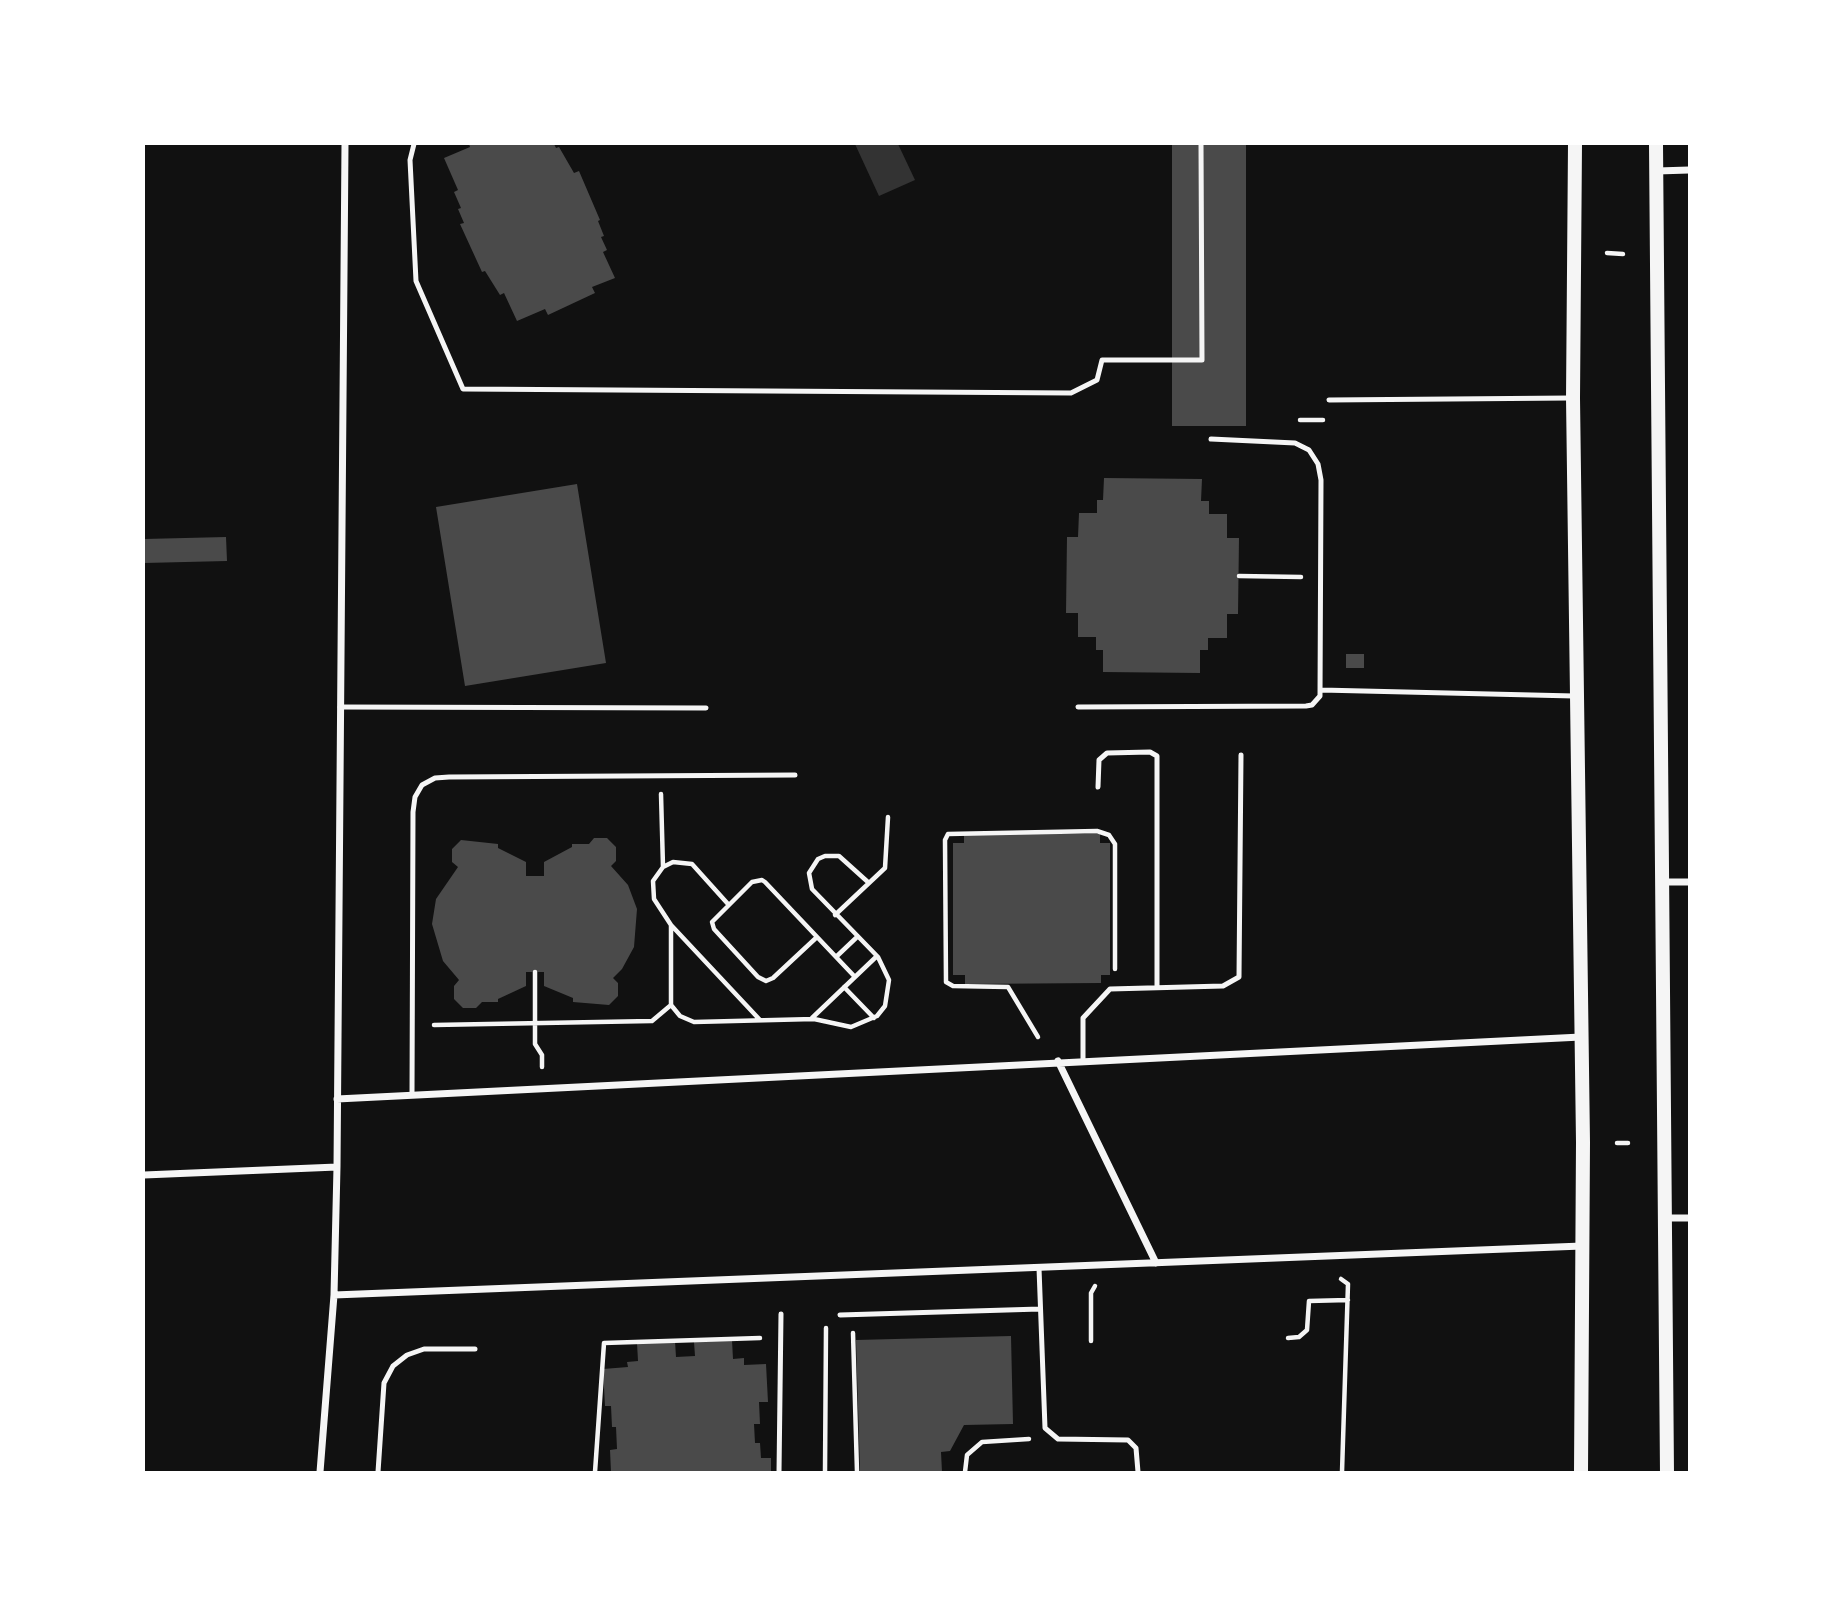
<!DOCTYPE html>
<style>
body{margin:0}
#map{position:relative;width:1833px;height:1616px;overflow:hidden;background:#111;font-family:Arial,sans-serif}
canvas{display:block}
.frame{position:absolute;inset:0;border:145px solid #fff;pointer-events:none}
</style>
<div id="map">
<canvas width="1833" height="1616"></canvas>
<div class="frame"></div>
</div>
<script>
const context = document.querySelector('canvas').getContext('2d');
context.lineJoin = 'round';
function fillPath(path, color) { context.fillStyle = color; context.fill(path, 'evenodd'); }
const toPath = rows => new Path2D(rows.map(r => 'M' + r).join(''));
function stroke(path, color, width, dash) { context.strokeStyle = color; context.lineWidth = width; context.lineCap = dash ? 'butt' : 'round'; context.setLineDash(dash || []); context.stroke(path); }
fillPath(toPath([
 [855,144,898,144,915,180,879,196]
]), '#333');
fillPath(toPath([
 [469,144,554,144,556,148,559,147,574,173,579,171,600,220,598,221,604,236,601,237,607,250,603,252,615,278,592,287,595,293,548,315,545,309,517,321,504,293,500,295,485,271,482,272,460,224,464,223,458,209,461,208,454,192,458,190,444,158,470,147],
 [1172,144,1246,144,1246,426,1172,426],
 [1104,478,1202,479,1201,501,1209,501,1209,514,1227,514,1227,538,1239,538,1238,614,1227,614,1227,638,1208,638,1208,650,1200,650,1200,673,1103,672,1103,650,1096,650,1096,637,1078,637,1078,613,1066,613,1067,537,1078,537,1079,513,1097,513,1097,500,1103,500],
 [577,484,606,663,465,686,436,507],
 [226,537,227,561,144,563,144,539],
 [1346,654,1364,654,1364,668,1346,668],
 [964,834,1100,834,1100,843,1110,843,1110,975,1101,975,1101,983,965,984,965,975,953,975,953,843,964,843],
 [594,838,607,838,616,847,616,861,611,866,628,885,637,909,634,947,622,969,613,978,618,983,618,996,609,1005,573,1002,573,998,544,986,544,972,526,972,526,986,498,999,498,1002,482,1002,476,1008,463,1008,454,999,454,986,459,980,443,961,432,924,436,899,458,867,452,862,452,849,461,840,498,844,498,848,526,862,526,876,544,876,544,862,572,847,572,844,589,844],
 [1011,1336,1013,1424,964,1425,950,1451,941,1452,942,1472,860,1472,856,1340],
 [732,1340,733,1359,744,1358,744,1365,766,1364,768,1402,759,1402,760,1424,754,1424,755,1443,760,1443,761,1458,771,1458,771,1472,611,1472,610,1450,617,1449,616,1427,612,1427,611,1406,605,1406,603,1369,628,1367,627,1362,638,1361,637,1343,675,1341,676,1357,695,1356,694,1342]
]), '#4a4a4a');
stroke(toPath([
 [1607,253,1623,254],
 [1300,420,1323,420],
 [1239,576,1301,577],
 [661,794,663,867],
 [728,904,692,864,673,862,663,867,653,881,654,899,671,925,671,1005,680,1016,694,1022,814,1019,851,1027,877,1016,885,1006,889,980,878,957,812,889,809,873,818,859,825,856,839,856,869,883],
 [835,915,885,868,888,817],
 [671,925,760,1020],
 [817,937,773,978,766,981,758,977,714,929,712,922,752,882,762,880,765,882,855,977],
 [836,957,856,938],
 [535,972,535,1044,542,1055,542,1067],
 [844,987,874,1018],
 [812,1018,877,956],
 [434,1025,652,1021,671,1005],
 [1038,1037,1008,987,953,986,946,982,945,840,948,834,1097,831,1109,835,1115,844,1115,969],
 [1617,1143,1628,1143],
 [1341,1279,1348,1284,1342,1472],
 [853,1333,857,1472],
 [1288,1338,1299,1337,1307,1330,1309,1301,1348,1300],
 [1091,1341,1091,1293,1095,1286],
 [595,1472,604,1343,760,1338],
 [825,1472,826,1328],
 [965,1472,967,1455,982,1442,1029,1439]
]), '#f5f5f5', 4.5);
stroke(toPath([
 [414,144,410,160,416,281,463,389,1071,393,1097,380,1102,360,1202,360,1201,144],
 [1329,400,1570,398],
 [1321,690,1574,696],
 [340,707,706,708],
 [1078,707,1306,706,1312,705,1320,696,1321,480,1318,464,1309,450,1295,443,1211,439],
 [1098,787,1099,760,1107,753,1150,752,1157,756,1157,987],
 [1083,1060,1083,1018,1110,989,1223,986,1239,977,1241,755],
 [412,1094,413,812,415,797,422,785,435,778,449,777,795,775],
 [1039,1268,1045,1428,1058,1439,1128,1440,1136,1448,1138,1472],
 [840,1315,1040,1309],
 [378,1472,384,1383,393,1366,407,1355,424,1349,475,1349],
 [779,1472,781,1314]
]), '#f5f5f5', 5);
stroke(toPath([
 [1657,171,1689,170],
 [1663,882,1689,882],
 [1058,1061,1156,1263],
 [337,1099,1581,1037],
 [144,1175,337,1167],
 [1665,1218,1689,1218],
 [334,1295,1582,1246],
 [320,1472,334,1295,337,1167,345,144]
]), '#f5f5f5', 7);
stroke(toPath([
 [1575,144,1573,398,1583,1142,1581,1472],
 [1656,144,1667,1472]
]), '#f5f5f5', 14);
</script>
